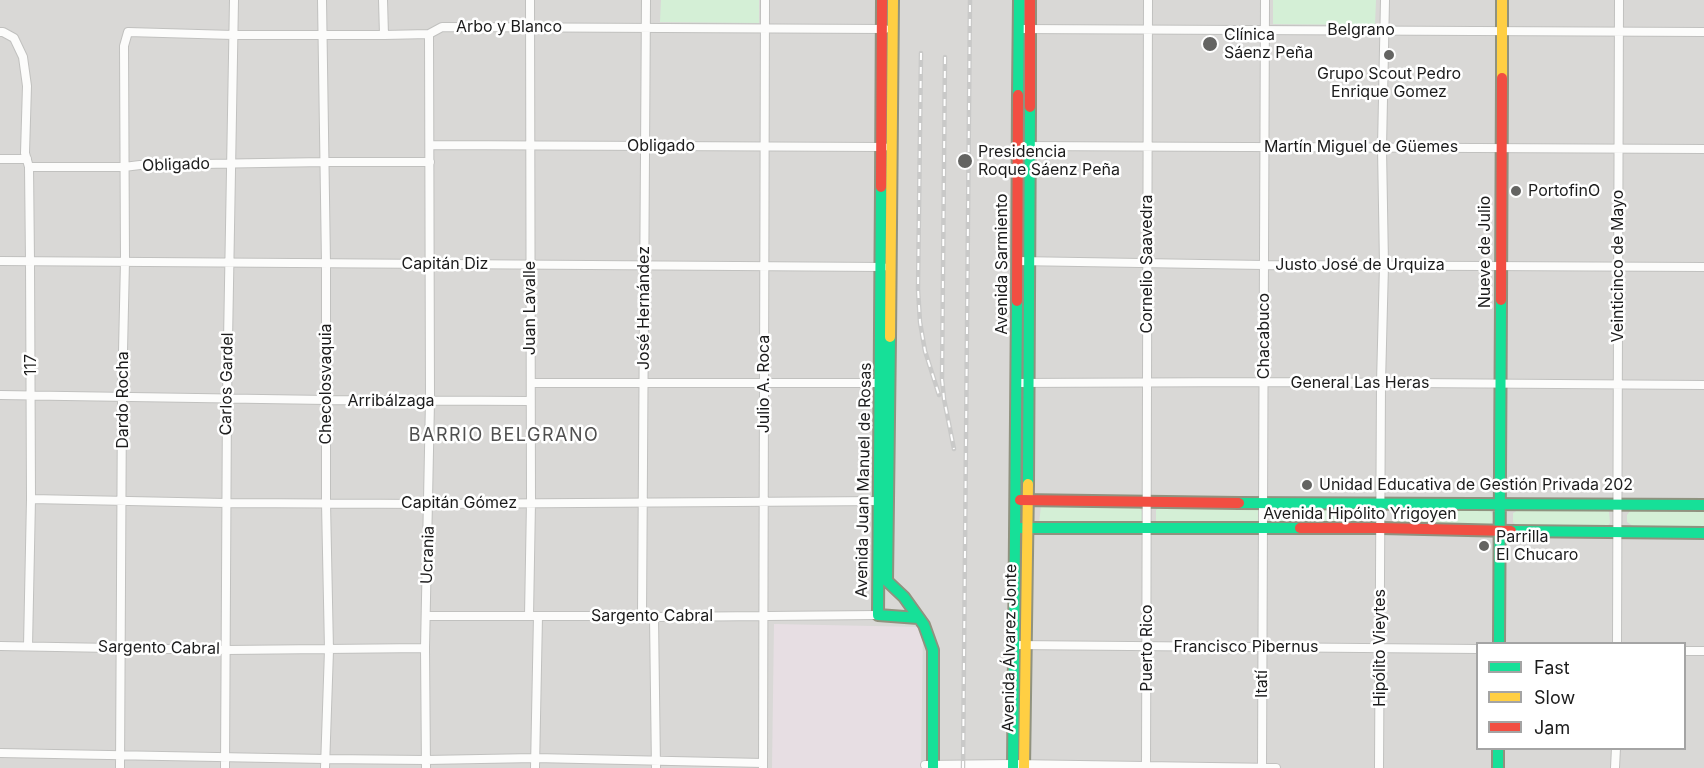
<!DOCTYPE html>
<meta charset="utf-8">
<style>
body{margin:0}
#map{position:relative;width:1704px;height:768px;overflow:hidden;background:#eae9e5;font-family:Inter,sans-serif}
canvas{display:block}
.legend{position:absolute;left:1476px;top:642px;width:210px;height:108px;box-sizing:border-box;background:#fff;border:2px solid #a4a4a4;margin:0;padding:8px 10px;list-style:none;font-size:18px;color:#1c1c1c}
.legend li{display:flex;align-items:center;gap:12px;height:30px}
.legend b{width:30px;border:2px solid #a4a4a4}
</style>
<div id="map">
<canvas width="1704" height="768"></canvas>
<ul class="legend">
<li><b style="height:8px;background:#16e098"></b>Fast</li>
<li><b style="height:8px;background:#ffcf43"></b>Slow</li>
<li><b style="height:8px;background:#f24e42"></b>Jam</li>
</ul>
</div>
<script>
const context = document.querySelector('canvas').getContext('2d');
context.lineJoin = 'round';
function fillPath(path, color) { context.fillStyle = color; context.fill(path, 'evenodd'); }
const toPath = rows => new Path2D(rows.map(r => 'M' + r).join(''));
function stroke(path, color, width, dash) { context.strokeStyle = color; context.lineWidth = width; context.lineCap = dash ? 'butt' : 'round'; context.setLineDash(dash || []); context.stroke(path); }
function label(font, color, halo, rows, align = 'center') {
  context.font = font + ' Inter,sans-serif'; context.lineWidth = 5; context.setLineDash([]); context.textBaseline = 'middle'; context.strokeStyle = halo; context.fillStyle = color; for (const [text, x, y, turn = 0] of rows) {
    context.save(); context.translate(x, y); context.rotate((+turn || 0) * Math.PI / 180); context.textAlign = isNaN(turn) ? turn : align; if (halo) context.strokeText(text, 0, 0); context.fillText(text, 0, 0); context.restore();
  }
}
fillPath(toPath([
 [0,0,1704,0,1704,768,0,768],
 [1478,644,1684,644,1684,748,1478,748]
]), '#d9d8d6');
fillPath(toPath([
 [774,624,923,627,921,768,772,768]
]), '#e7dee3');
fillPath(toPath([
 [661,0,759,0,759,23,660,22],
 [1273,0,1376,0,1375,25,1273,24],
 [1041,506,1138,506,1142,511,1143,520,1138,525,1039,523],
 [1161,506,1256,506,1260,509,1259,523,1255,525,1159,524,1156,521,1156,510],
 [1375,507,1377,510,1377,521,1375,525,1278,525,1274,519,1274,511,1277,508],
 [1487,507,1492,513,1493,520,1490,525,1396,525,1393,522,1393,509],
 [1704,508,1704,529,1637,528,1633,526,1627,522,1627,515,1630,511,1636,509],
 [1520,509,1605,509,1609,512,1610,523,1606,528,1518,527,1513,522,1513,513]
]), '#d4efd6');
const street = toPath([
 [322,0,326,263,326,503,329,650,325,768],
 [383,0,384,35],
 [1018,29,1704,32],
 [0,32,3,32,14,38,23,57,27,86,25,153,29,167,30,261,31,499,28,646],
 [430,145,884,147],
 [1018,146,1704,149],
 [0,159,27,159],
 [29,167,124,167,140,165,325,162,430,162],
 [0,261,883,267],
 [1017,261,1264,265,1704,267],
 [531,383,884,383],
 [1016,383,1264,382,1704,385],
 [0,395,327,400,530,401],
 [31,499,226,503,429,504,883,501],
 [426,616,642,616,654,617,878,615],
 [529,616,531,502,530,0],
 [642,616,646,0],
 [654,617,656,768],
 [1617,644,1619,0],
 [1014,645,1478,649],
 [0,646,226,650,425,648],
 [1684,651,1704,651],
 [0,753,325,759,426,760,535,758,763,763],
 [925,765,1013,764,1276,768],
 [120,768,122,396,125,261,124,46,128,32,233,35,384,35,429,34,442,27,885,29],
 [225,768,227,398,234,0],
 [426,768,425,648,430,401,429,34],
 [535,768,538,616],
 [763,768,765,0],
 [1146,768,1148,0],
 [1262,768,1265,0],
 [1379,768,1381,383,1384,265,1382,148,1385,0],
 [1615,768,1616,748]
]);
const fast = toPath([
 [1018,95,1019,0],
 [881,187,878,615,918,618],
 [890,337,887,581,904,597,924,625,933,650,933,768],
 [1028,484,1030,107],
 [1239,503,1704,505],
 [1021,528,1300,528],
 [1511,531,1704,533],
 [1499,644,1501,300],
 [1498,748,1498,768],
 [1013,768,1017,301]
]);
const slow = toPath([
 [1502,78,1502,0],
 [890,337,893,0],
 [1024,768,1028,484]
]);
const jam = toPath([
 [1030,107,1030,0],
 [881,187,882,0],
 [1501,300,1502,78],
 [1017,301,1018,95],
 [1020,500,1239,503],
 [1300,528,1381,528,1511,531]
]);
stroke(street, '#c1c1bf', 10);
stroke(fast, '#90927f', 14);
stroke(slow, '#90927f', 14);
stroke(jam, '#90927f', 14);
stroke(street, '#fcfcfb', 8);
stroke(fast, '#16e098', 10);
stroke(slow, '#ffcf43', 10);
stroke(jam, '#f24e42', 10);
const rail = toPath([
 [921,53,918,289,920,322,925,351,939,395],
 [945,57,942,379,944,399,954,449],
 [963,768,970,0]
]);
stroke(rail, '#c9c9c8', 4.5);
stroke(rail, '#fff', 2, [7]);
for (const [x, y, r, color] of [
 [1210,44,8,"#646462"],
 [1389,55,6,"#646462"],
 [965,161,8,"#646462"],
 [1516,191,6,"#646462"],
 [1307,485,6,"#646462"],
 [1484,546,6,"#646462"]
]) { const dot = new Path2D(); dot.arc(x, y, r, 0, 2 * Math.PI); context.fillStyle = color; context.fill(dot); stroke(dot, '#fff', 2); }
label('16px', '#1c1c1c', '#fff', [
 ["Arbo y Blanco",509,27],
 ["Belgrano",1361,30],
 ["Obligado",661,146],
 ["Martín Miguel de Güemes",1361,147],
 ["Obligado",176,165,-2],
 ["Nueve de Julio",1485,252,-90],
 ["Capitán Diz",445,264],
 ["Avenida Sarmiento",1002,264,-90],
 ["Cornelio Saavedra",1147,264,-90],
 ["Justo José de Urquiza",1360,265],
 ["Veinticinco de Mayo",1618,266,-90],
 ["Juan Lavalle",530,308,-90],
 ["José Hernández",644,308,-90],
 ["Chacabuco",1264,336,-90],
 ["117",31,365,-90],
 ["General Las Heras",1360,383],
 ["Carlos Gardel",227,384,-89],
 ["Checolosvaquia",326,384,-90],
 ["Julio A. Roca",764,384,-90],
 ["Dardo Rocha",123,400,-90],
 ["Arribálzaga",391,401],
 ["Avenida Juan Manuel de Rosas",864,480,-89],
 ["Capitán Gómez",459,503],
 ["Avenida Hipólito Yrigoyen",1360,514],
 ["Ucrania",428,555,-88],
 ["Sargento Cabral",652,616],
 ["Francisco Pibernus",1246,647],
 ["Sargento Cabral",159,648,1],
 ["Avenida Álvarez Jonte",1010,648,-89],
 ["Puerto Rico",1147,648,-90],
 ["Hipólito Vieytes",1380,648,-90],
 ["Itatí",1262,684,-90]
]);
label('16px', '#1c1c1c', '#fff', [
 ["Clínica",1224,35],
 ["Sáenz Peña",1224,53],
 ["Grupo Scout Pedro",1389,74,"center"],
 ["Enrique Gomez",1389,92,"center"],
 ["Presidencia",978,152],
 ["Roque Sáenz Peña",978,170],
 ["PortofinO",1528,191],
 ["Unidad Educativa de Gestión Privada 202",1319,485],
 ["Parrilla",1496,537],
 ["El Chucaro",1496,555]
], 'left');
context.letterSpacing = '1.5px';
label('18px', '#4f4f4f', '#fff', [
 ["BARRIO BELGRANO",504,436]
]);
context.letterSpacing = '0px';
</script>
